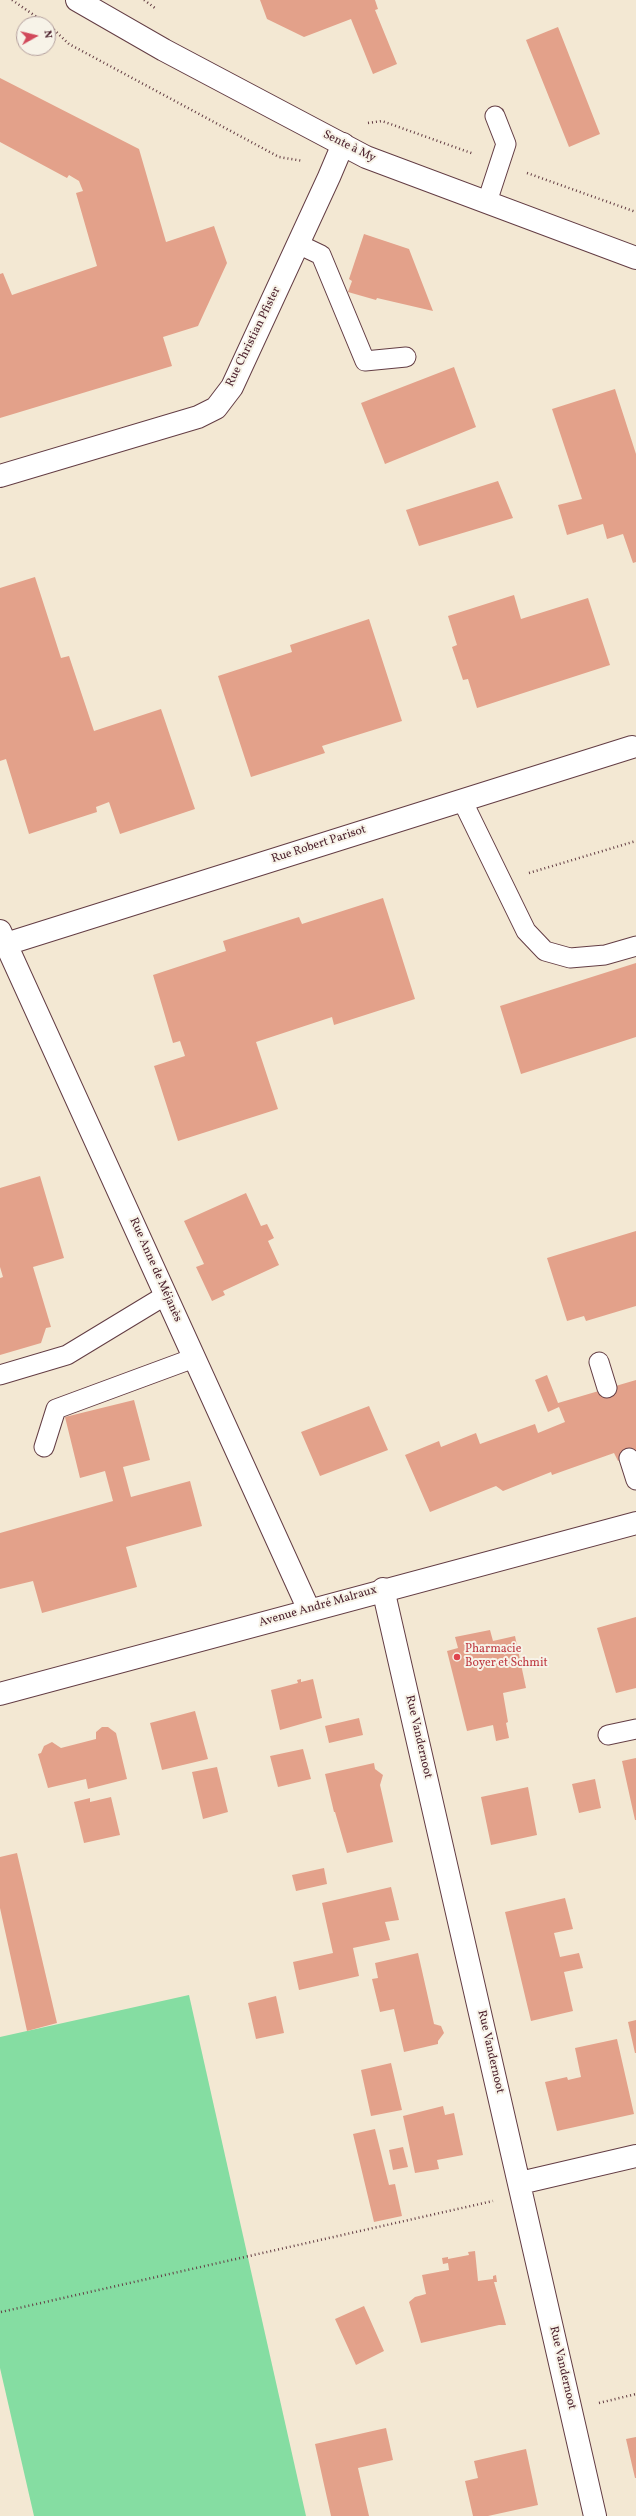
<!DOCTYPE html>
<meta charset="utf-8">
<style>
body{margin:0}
#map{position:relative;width:636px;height:2516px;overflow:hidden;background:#f3e8d3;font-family:Vollkorn,serif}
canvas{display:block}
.north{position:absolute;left:16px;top:16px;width:40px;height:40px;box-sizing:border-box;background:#f7f3e8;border:1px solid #b29e9c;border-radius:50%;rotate:82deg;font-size:11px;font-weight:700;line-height:16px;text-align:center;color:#4a1f2b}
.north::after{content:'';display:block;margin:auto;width:14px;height:18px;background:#d1495b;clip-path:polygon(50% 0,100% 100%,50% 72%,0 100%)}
</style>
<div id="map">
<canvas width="636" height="2516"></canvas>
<div class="north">N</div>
</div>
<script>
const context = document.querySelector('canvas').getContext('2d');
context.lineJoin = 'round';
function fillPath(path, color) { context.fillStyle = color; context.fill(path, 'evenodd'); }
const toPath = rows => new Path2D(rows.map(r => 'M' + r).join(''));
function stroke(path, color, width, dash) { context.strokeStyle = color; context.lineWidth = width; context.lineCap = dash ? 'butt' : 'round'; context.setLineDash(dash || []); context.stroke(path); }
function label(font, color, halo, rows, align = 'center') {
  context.font = font + ' Vollkorn,serif'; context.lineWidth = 4; context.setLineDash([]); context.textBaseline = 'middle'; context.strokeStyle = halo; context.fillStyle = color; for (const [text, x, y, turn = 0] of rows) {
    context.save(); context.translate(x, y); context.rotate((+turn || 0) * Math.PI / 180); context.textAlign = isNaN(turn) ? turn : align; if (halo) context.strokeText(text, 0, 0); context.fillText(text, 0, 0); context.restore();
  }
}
fillPath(toPath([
 [189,1995,306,2516,34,2516,0,2368,0,2037]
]), '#85dda2');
fillPath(toPath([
 [260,0,375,0,378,9,375,10,397,64,373,74,351,19,304,37,267,19],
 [558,27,600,134,569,147,526,40],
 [0,78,139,149,166,242,214,226,227,263,198,326,163,337,172,366,0,418,0,274,3,273,12,295,97,266,76,193,83,191,79,181,69,175,67,178,0,142],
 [364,234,409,249,433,311,377,298,376,300,348,292,352,281,349,279],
 [454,367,476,427,385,464,361,403],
 [615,389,636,454,636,562,633,563,623,534,607,539,603,524,567,535,558,505,582,499,552,409],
 [498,481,513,518,419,546,406,510],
 [35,577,61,658,69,656,94,731,161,709,195,809,120,834,109,802,96,807,97,812,29,834,6,759,0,761,0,588],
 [514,595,521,619,588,598,610,665,477,708,468,679,463,680,452,647,457,645,448,616],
 [369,619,402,721,322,746,325,753,251,777,218,676,292,652,290,645],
 [383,898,415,999,334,1025,332,1017,256,1042,278,1109,178,1141,154,1066,185,1056,180,1041,173,1043,153,975,226,951,223,941,299,917,302,924],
 [636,963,636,1037,521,1074,500,1006],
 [40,1176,64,1258,33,1267,51,1327,46,1328,41,1343,0,1355,0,1278,3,1277,0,1267,0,1188],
 [246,1193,261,1226,267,1224,274,1238,268,1241,279,1265,223,1291,225,1295,212,1301,196,1267,204,1264,184,1221],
 [636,1231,636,1306,586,1321,584,1316,567,1321,547,1258],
 [547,1375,558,1403,636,1380,636,1455,618,1461,614,1453,552,1475,551,1472,503,1491,496,1486,430,1512,405,1455,439,1441,441,1447,476,1433,480,1444,535,1424,538,1433,565,1422,559,1407,548,1412,535,1380],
 [134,1400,150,1460,123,1467,131,1497,190,1481,202,1526,126,1547,137,1587,42,1613,33,1581,0,1589,0,1533,113,1501,105,1471,80,1478,65,1417],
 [369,1406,388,1450,320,1476,301,1432],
 [636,1617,636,1688,616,1693,597,1628],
 [490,1630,493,1641,515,1636,526,1688,503,1693,508,1722,506,1723,509,1738,496,1741,493,1725,467,1731,447,1651,458,1648,455,1637],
 [301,1679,301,1682,313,1679,322,1718,280,1730,271,1690,298,1683,297,1680],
 [195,1711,208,1759,162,1770,150,1723],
 [359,1718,363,1735,329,1743,325,1726],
 [102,1727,108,1727,116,1733,127,1779,88,1789,86,1779,48,1788,38,1754,41,1753,44,1746,52,1742,61,1748,96,1739,96,1732],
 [303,1749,311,1779,278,1787,270,1756],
 [636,1758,636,1820,635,1820,622,1761],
 [374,1763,375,1769,383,1775,380,1785,393,1842,347,1853,335,1812,334,1812,325,1774],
 [217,1767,228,1812,203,1819,192,1772],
 [595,1779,601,1808,579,1813,572,1784],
 [528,1787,537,1835,491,1845,481,1797],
 [111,1797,120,1835,84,1843,74,1802,90,1798,90,1802],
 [17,1853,57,2023,27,2031,0,1908,0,1857],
 [324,1868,327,1884,296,1891,292,1875],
 [391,1887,399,1920,385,1922,390,1940,353,1948,359,1976,299,1990,293,1962,333,1953,322,1903],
 [565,1898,573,1929,554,1933,560,1957,579,1953,583,1968,564,1972,573,2011,531,2021,505,1912],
 [418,1953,434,2024,441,2026,444,2033,438,2041,438,2044,404,2052,394,2009,380,2012,372,1979,378,1978,375,1963],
 [276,1996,284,2033,256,2039,248,2003],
 [636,2020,636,2053,635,2053,628,2022],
 [617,2039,634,2114,557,2131,545,2082,567,2077,568,2080,581,2077,575,2048],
 [391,2063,402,2110,371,2116,361,2070],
 [443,2106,445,2115,454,2113,463,2155,437,2160,439,2169,415,2173,403,2116],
 [375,2129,389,2185,395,2184,402,2216,374,2222,353,2134],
 [403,2147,408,2167,393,2170,389,2150],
 [475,2251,478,2281,493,2279,493,2276,496,2275,497,2282,494,2282,506,2325,499,2325,421,2343,409,2302,415,2297,426,2294,422,2275,449,2270,448,2263,443,2264,442,2258,448,2257,448,2259,469,2255,468,2252],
 [364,2306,384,2351,356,2365,335,2319],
 [386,2428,393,2460,358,2468,369,2516,331,2516,315,2444],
 [636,2437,636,2478,635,2478,626,2439],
 [526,2449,538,2505,488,2516,473,2516,465,2481,478,2478,474,2461]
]), '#e3a18a');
const lane = toPath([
 [487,202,506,144,495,116],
 [298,244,321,255,365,361,406,357],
 [462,800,526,931,545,951,570,958,605,955,636,946],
 [599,1362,607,1388],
 [0,1375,67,1355,166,1295],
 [44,1447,56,1409,194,1358],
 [629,1458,636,1480],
 [608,1735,636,1729]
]);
const street = toPath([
 [0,476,198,417,216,408,232,387,329,177,343,144],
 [0,931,309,1610],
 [6,944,632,747],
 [383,1589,595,2516],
 [520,2183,636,2156]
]);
const secondary = toPath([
 [77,0,164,50,366,157,636,258],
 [0,1694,636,1523]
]);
stroke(lane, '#633d44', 21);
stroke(street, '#633d44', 24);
stroke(secondary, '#633d44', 24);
stroke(toPath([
 [12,0,47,24],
 [144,0,155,8],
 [48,24,69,44,279,157,303,161],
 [368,123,382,121,474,154],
 [527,173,636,212],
 [529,873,636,841],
 [1,2312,493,2201],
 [599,2403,636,2394]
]), '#633d44', 2.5, [1, 3]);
stroke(lane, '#fff', 19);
stroke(street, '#fff', 22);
stroke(secondary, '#fff', 22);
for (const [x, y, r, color] of [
 [457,1657,4,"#e0444e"]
]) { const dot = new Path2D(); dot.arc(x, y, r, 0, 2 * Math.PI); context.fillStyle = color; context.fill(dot); stroke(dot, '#f7f3e8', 1.5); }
label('12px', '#4a1f2b', '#f7f3e8', [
 ["Sente à My",349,147,26],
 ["Rue Christian Pfister",254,337,-64],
 ["Rue Robert Parisot",319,845,-18],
 ["Rue Anne de Méjanès",155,1270,66],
 ["Avenue André Malraux",318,1607,-16],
 ["Rue Vandernoot",418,1737,77],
 ["Rue Vandernoot",490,2052,77],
 ["Rue Vandernoot",562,2368,77]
]);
label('12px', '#be3a42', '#f7f3e8', [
 ["Pharmacie",465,1650],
 ["Boyer et Schmit",465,1664]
], 'left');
</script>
